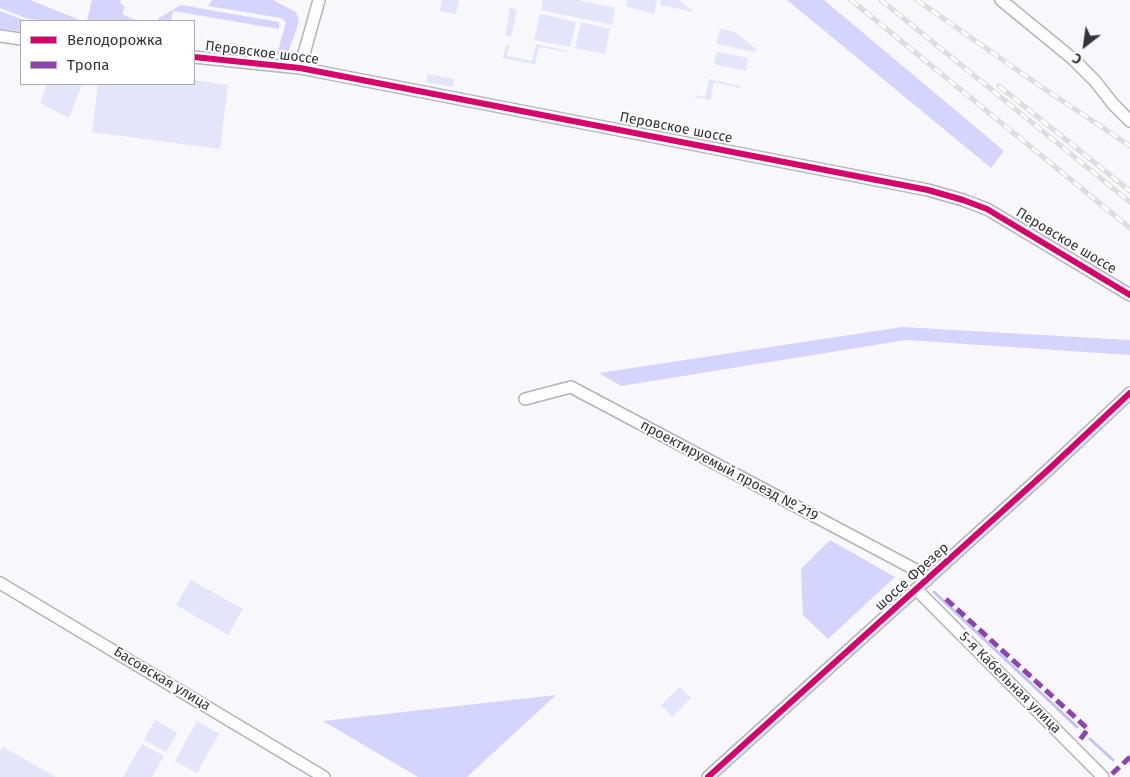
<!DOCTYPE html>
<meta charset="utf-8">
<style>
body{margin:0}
#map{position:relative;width:1130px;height:777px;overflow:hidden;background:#f7f7fc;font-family:"Fira Sans",sans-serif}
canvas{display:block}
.legend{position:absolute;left:20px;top:20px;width:175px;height:65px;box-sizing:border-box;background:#fff;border:1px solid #adadb1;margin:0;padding:6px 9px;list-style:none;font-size:15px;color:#33333d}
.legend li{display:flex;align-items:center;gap:10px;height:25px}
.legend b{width:25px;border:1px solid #adadb1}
.north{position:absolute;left:1060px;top:20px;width:50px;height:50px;-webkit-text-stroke:4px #fff;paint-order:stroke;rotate:210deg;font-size:14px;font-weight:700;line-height:20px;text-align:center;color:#33333d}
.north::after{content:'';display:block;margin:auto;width:18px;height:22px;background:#33333d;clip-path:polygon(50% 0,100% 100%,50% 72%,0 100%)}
</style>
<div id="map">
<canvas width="1130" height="777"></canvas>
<ul class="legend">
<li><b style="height:6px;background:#d6006c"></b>Велодорожка</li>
<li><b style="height:6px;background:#8e44ad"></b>Тропа</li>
</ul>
<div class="north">С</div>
</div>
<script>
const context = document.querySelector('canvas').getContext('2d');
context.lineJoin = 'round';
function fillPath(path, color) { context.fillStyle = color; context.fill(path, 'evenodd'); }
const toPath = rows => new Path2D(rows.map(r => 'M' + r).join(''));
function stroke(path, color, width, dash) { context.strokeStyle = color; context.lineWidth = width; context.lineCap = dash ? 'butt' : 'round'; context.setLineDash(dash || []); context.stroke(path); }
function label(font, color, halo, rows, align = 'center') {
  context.font = font + ' "Fira Sans",sans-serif'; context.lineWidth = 4; context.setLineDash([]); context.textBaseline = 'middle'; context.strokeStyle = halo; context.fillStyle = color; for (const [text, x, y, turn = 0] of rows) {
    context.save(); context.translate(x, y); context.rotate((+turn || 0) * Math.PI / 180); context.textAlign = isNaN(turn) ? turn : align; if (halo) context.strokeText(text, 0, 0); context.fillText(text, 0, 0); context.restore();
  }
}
fillPath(toPath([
 [442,0,459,0,456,14,440,11],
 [543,0,578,0,615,8,612,25,541,10],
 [627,0,657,0,654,14,626,6],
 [661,0,679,0,694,12,660,5],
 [510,8,517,10,511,37,505,35],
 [540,14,576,22,570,47,534,40],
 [581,22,610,29,605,54,575,48],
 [720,29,735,32,756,49,755,52,716,44],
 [536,44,568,51,568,52,539,47,535,64,503,58,506,45,509,45,507,56,532,61],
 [717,52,748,58,746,71,714,64],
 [428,74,454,79,453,87,426,82],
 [709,79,740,86,740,88,714,82,710,100,694,97,694,95,705,97],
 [194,80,228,85,220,149,92,132,98,84,194,84],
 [47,84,82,84,69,118,40,103],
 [191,580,243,609,228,635,176,605],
 [680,687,691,698,672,717,661,705],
 [155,720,177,733,166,752,144,740],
 [197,721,219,734,197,773,175,761],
 [142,744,164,756,152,777,123,777],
 [3,747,56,777,0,777,0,752]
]), '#e4e4fa');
fillPath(toPath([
 [0,0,30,0,80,20,50,21,28,19,0,8],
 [92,0,121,0,120,3,125,7,122,14,138,21,87,21],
 [212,0,273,0,296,12,299,21,287,56,273,54,274,51,278,51,286,22,281,18,208,6],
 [787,0,824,0,1004,151,991,168],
 [181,5,279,22,279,29,173,11,171,21,157,21,159,18],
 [0,11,26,21,21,21,21,31,0,29],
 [902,327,1130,340,1130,355,906,340,621,386,599,373],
 [830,540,895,577,828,639,803,615,801,569],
 [556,695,467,777,418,777,323,721]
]), '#d5d4fe');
stroke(toPath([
 [934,592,1077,727],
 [1090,739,1113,760]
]), '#c4c2f5', 3);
const minor = toPath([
 [1001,0,1073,59,1095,81,1113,104,1130,121],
 [0,36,21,39],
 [194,57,300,68,928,190,963,200,987,209,1130,295],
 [300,68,319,0],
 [525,399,571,387,918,571,927,580],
 [0,583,324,777],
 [917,590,1103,777],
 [708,777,1048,470,1130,393]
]);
stroke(minor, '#b3b3b9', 14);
stroke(minor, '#fefeff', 11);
const rail = toPath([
 [851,0,1130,228],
 [881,0,1130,202],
 [917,0,1043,88,1130,146],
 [999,86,1130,191]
]);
stroke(rail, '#dddddf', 5);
stroke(rail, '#fff', 3, [9]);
stroke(toPath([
 [946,599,1088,729,1079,741],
 [1112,774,1130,757]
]), '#8e44ad', 5, [10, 5]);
stroke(toPath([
 [194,57,300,68,928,190,963,200,987,209,1130,295],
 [708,777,1048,470,1130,393]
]), '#d6006c', 6);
label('14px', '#33333d', '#fff', [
 ["Перовское шоссе",262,53,7],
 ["Перовское шоссе",676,128,11],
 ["Перовское шоссе",1066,241,31],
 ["проектируемый проезд № 219",729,471,28],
 ["шоссе Фрезер",912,577,-42],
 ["Басовская улица",162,679,31],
 ["5-я Кабельная улица",1010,683,45]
]);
</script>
